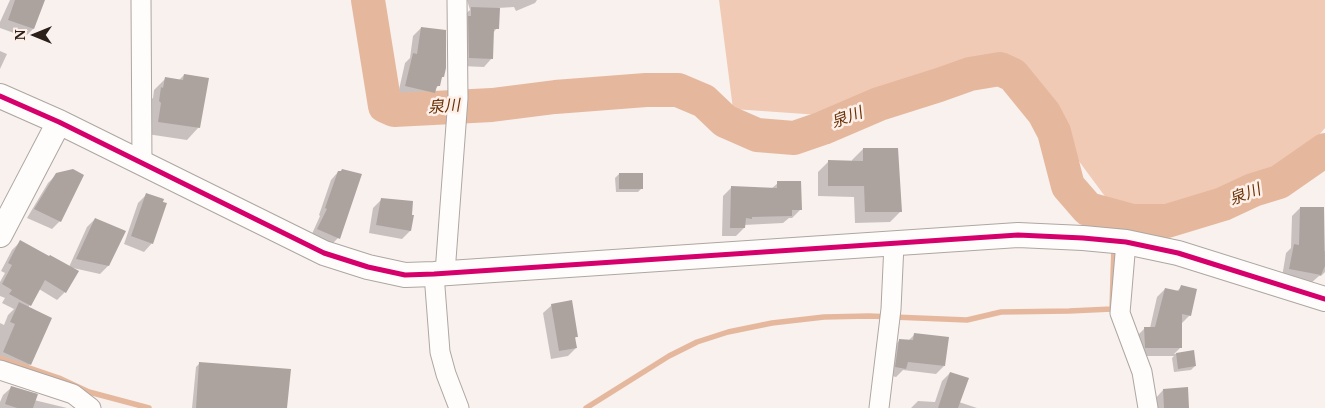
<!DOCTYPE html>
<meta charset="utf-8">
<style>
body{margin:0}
#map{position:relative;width:1325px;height:408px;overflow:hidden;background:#f9f1ee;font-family:"Noto Serif",serif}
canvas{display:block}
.north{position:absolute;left:10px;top:10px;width:50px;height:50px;-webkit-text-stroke:4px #fef0e9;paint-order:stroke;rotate:270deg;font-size:14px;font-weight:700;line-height:20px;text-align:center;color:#2c201a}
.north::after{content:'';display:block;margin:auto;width:18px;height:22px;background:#2c201a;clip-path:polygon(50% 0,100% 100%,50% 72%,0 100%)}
</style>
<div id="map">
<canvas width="1325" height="408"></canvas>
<div class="north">N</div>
</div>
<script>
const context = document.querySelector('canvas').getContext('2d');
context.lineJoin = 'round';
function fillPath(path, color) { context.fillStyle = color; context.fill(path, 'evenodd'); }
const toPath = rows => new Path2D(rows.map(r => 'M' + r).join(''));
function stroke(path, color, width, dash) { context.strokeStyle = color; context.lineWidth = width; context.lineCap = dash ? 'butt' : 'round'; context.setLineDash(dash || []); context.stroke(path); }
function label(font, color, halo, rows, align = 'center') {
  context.font = font + ' "Noto Serif","Noto Sans JP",serif'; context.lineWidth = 5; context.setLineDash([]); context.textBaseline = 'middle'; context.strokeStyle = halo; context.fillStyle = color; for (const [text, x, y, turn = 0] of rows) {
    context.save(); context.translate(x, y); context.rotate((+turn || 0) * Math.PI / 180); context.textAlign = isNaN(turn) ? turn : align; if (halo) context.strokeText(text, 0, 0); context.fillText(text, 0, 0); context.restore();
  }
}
fillPath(toPath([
 [719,0,1325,0,1325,128,1279,182,1183,222,1121,218,1007,64,930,82,820,115,733,109]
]), '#f0cab5');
fillPath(toPath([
 [10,0,44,0,33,29,25,37,0,28,0,22],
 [467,0,537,0,535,3,516,11,514,7,498,8,497,28,493,33,492,58,484,67,461,66,463,16,470,10],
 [421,28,443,76,440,80,438,86,435,89,434,92,426,100,398,94,405,63,410,58,413,36],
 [0,51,7,54,0,69],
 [184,75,198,128,187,140,147,134,150,100,153,98,154,90,166,78,179,80],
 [863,149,901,211,890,222,855,223,854,197,818,196,818,172,829,161,852,162,852,160],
 [338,172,360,175,338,238,331,245,311,236,320,216,319,215,331,180],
 [619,174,642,188,638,192,616,192,615,178],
 [56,175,60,221,52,229,27,218,48,183],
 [778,183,801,209,792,218,789,218,783,223,744,225,744,228,736,236,722,236,723,196,731,188,771,189],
 [146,195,152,243,144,252,124,244,138,203],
 [381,200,410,216,410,231,402,239,369,233,373,208],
 [1300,208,1323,251,1325,251,1325,272,1321,276,1319,276,1311,283,1282,277,1286,253,1291,248,1292,216],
 [95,219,108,266,100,274,73,268,65,292,57,300,39,289,28,308,30,364,19,375,0,366,0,323,4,325,8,315,14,309,2,303,5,298,0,296,0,282,5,273,1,271,12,250,20,242,69,267,87,227],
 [1181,287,1190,315,1181,324,1180,348,1174,354,1193,351,1195,366,1191,370,1174,372,1172,358,1174,356,1137,356,1137,336,1145,328,1150,328,1157,297,1165,289,1176,292],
 [552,305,577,336,574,339,576,348,568,356,551,359,543,313],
 [915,334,944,366,936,374,903,370,896,377,888,375,891,349,899,341,908,341],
 [200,363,286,408,192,408,196,367],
 [950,373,959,402,977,408,911,408,918,401,935,402,942,381],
 [12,387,34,400,67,408,0,408,0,402,3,395],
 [1163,390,1188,408,1156,408,1155,399]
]), '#0003');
stroke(toPath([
 [1115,235,1115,216],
 [0,358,59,378,89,392,149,408],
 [586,408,669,356,697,342,728,332,772,323,824,317,869,316,967,320,1001,312,1069,311,1112,309,1114,246]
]), '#e5b89e', 5.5);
stroke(toPath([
 [368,0,385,106,394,110,492,105,555,97,646,90,678,90,704,101,725,121,757,135,794,138,823,128,879,104,939,85,970,74,1000,69,1013,75,1044,113,1054,132,1068,186,1088,209,1132,221,1167,221,1223,204,1253,190,1279,182,1325,150]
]), '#e5b89e', 34);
fillPath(toPath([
 [15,0,45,0,34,29,8,20],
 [471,7,500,8,499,29,494,29,493,59,469,58,468,16,471,16],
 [421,27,446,30,446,68,444,77,442,77,440,86,437,86,435,93,405,86,413,53,417,54],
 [184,74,209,78,200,128,158,122,161,103,159,101,161,87,163,88,165,77,183,80],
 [863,148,898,148,902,212,865,212,864,186,828,186,828,160,863,161],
 [73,169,84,175,61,222,34,209,56,173],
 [342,169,362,174,340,239,317,229,327,209,325,208,338,171,341,171],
 [619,173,643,173,643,189,619,189],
 [777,181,801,181,802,210,792,210,792,216,752,217,752,219,746,218,745,228,730,228,731,186,777,188],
 [146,193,164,199,163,202,167,203,153,244,131,236],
 [381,198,413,201,412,215,414,215,411,231,376,225],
 [1300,207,1324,207,1325,266,1321,275,1289,269,1294,244,1299,245],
 [95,218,126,231,109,266,76,259],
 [20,240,49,256,50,255,79,271,66,293,45,280,31,306,9,294,12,290,2,284,12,265,8,263],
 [1181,285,1197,289,1191,316,1182,314,1182,348,1145,348,1144,327,1155,327,1165,288,1179,291],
 [572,300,578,337,575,337,577,348,559,351,551,304],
 [19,302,52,318,31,365,3,352,15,324,10,322],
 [914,333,949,337,945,366,908,362,906,369,895,367,899,339,913,340],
 [1194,350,1196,366,1178,369,1176,353],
 [199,362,291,369,287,408,196,408],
 [950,372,969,378,958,408,938,408],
 [11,386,38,394,33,408,17,408,5,404],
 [1188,387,1189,408,1164,408,1163,389]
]), '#aca39f');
const minor = toPath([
 [141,0,142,164],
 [1126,242,1120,313,1142,372,1148,408],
 [445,273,458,98,457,0],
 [434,274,440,352,446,374,459,408],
 [0,370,73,394,91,408],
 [879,408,891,309,894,244]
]);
const tertiary = toPath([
 [0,96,59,122,324,253,368,267,405,275,434,274,1018,235,1083,238,1126,242,1178,253,1325,299],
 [0,235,59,122]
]);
stroke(minor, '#aea6a1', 21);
stroke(tertiary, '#aea6a1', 26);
stroke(minor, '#fefdfc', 19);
stroke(tertiary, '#fefdfc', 24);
stroke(toPath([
 [0,96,59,122,324,253,368,267,405,275,434,274,1018,235,1083,238,1126,242,1178,253,1325,299]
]), '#d6006c', 5);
label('italic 16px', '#693105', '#fef0e9', [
 ["泉川",444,107,-4],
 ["泉川",847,118,-20],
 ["泉川",1245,195,-21]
]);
</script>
